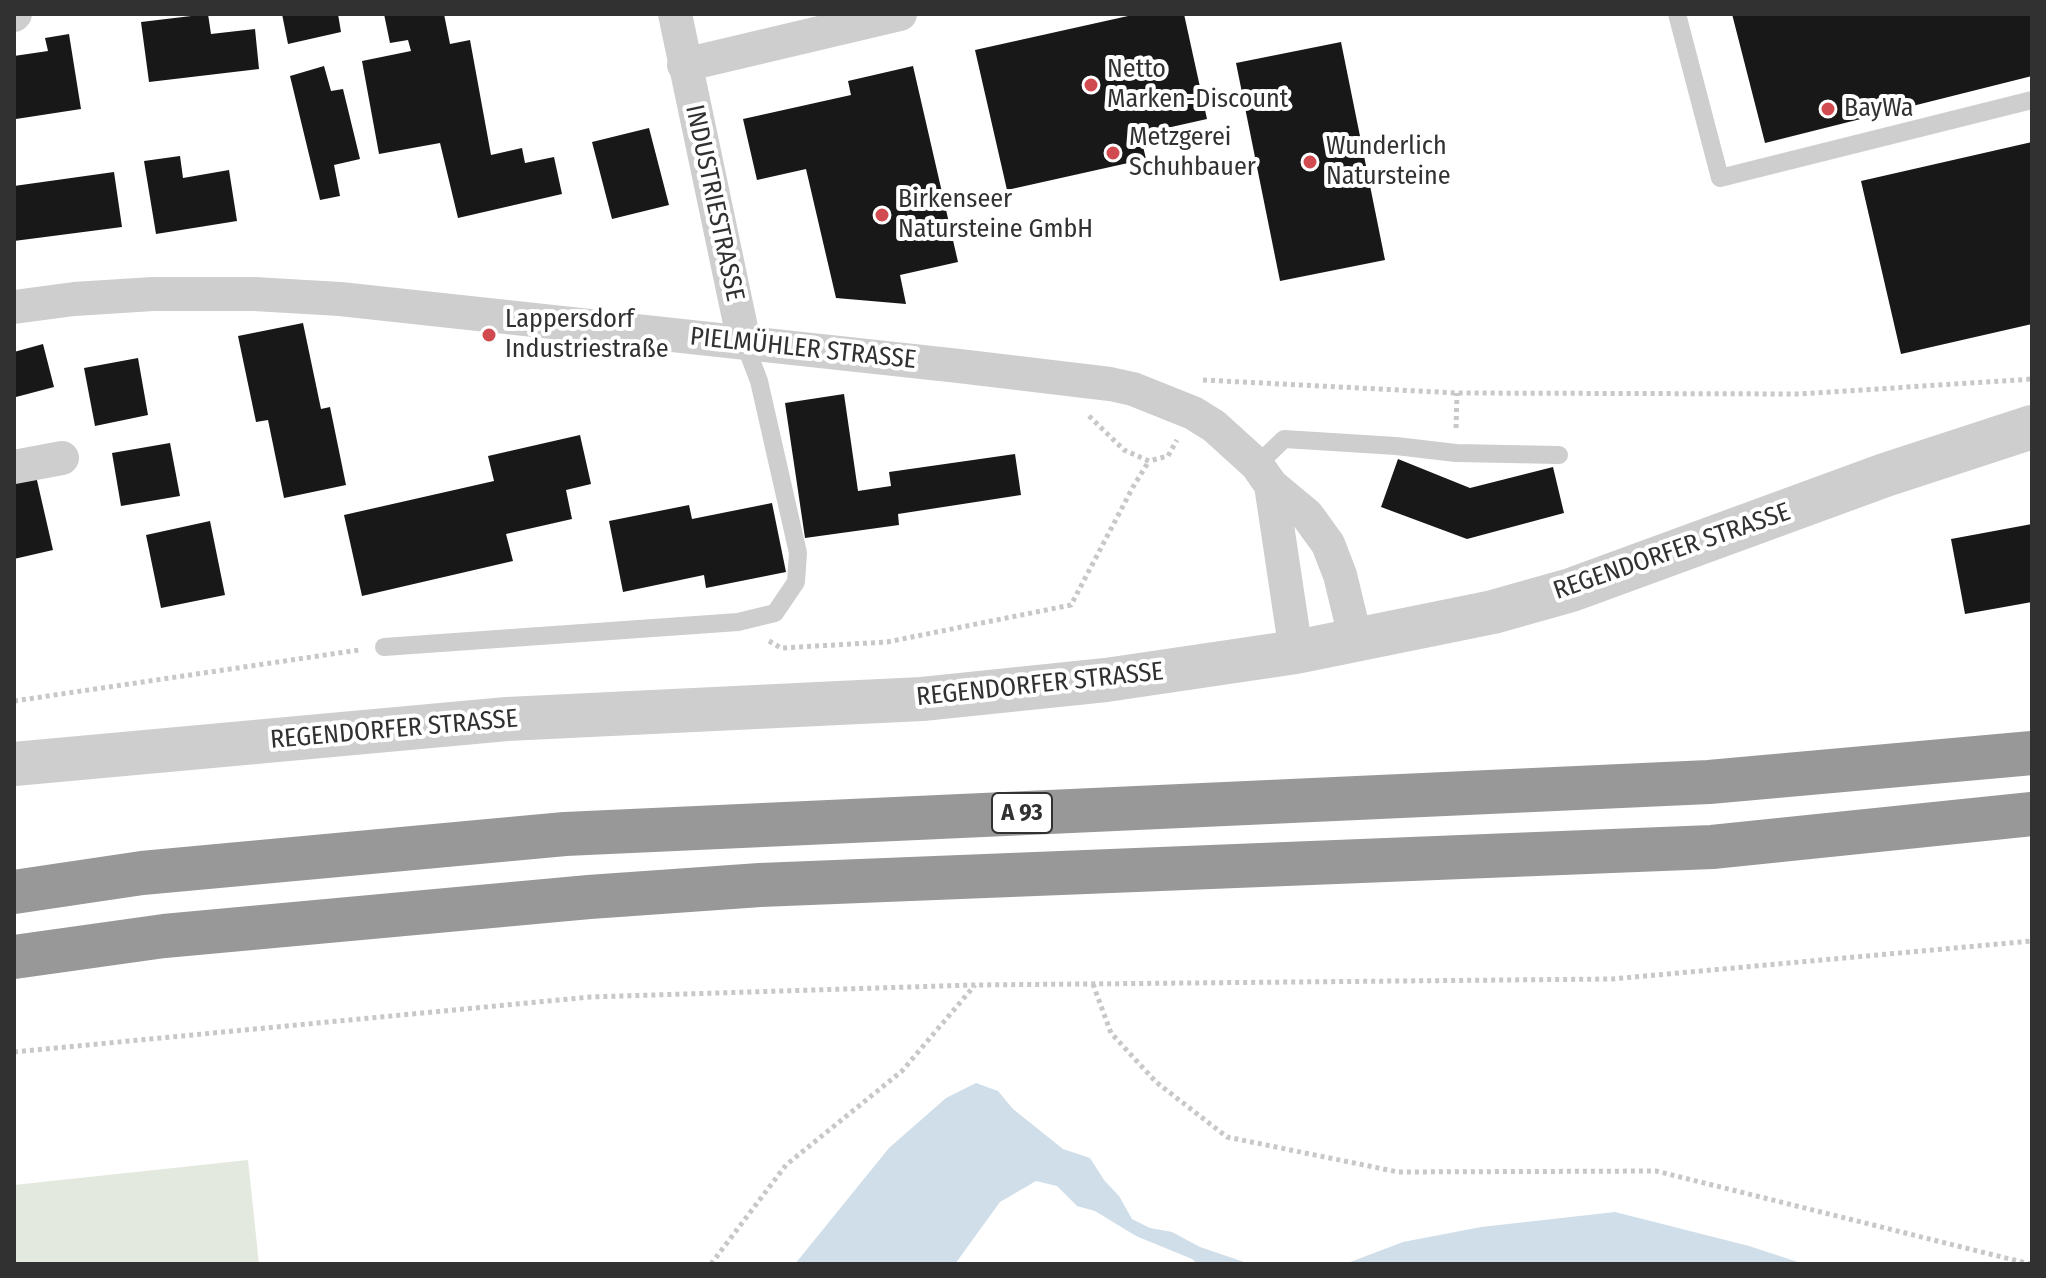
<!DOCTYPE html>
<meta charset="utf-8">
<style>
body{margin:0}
#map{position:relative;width:2046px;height:1278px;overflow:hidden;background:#fff;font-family:"Fira Sans Condensed",sans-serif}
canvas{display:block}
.frame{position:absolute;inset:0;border:16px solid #313131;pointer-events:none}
</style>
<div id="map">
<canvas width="2046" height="1278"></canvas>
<div class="frame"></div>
</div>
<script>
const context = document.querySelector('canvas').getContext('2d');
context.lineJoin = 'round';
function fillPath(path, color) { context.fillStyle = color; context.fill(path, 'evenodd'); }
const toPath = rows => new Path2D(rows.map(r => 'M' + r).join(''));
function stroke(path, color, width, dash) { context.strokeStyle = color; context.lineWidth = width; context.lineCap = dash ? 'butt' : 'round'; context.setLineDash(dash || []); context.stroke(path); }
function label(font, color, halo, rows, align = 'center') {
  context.font = font + ' "Fira Sans Condensed",sans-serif'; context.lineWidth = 8; context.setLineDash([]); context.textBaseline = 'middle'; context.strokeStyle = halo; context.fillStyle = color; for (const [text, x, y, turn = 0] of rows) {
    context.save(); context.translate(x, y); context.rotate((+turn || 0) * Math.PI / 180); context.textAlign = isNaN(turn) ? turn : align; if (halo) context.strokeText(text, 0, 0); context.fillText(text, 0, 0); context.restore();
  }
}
fillPath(toPath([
 [248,1160,259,1264,14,1264,14,1185]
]), '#e3e9de');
fillPath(toPath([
 [976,1083,998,1091,1013,1109,1063,1149,1090,1158,1104,1180,1119,1196,1132,1219,1150,1228,1172,1232,1200,1247,1250,1264,1198,1264,1192,1259,1136,1236,1095,1211,1077,1206,1057,1186,1036,1181,1000,1202,955,1264,795,1264,889,1148,946,1098],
 [1615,1212,1749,1246,1804,1264,1345,1264,1403,1242,1481,1227]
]), '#cfdee9');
fillPath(toPath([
 [208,14,211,34,255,29,259,69,149,82,141,22],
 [282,14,338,14,341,32,288,44],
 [384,14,444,14,450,44,470,40,491,155,522,148,525,163,554,157,562,194,458,218,440,143,379,154,362,61,411,51,408,40,390,43],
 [1137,14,1184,14,1207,119,1140,134,1146,159,1007,190,975,50],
 [1732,14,2032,14,2032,76,1765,143],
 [69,34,81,109,16,119,14,56,48,51,45,38],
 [1341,42,1385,260,1280,281,1236,63],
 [324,66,331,91,343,89,360,159,334,165,340,196,320,200,290,76],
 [913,66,958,262,900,275,906,304,836,298,806,169,757,180,743,119,851,95,848,81],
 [649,128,669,205,612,219,592,142],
 [2032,142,2032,324,1901,354,1861,181],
 [180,156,183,178,229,170,237,221,156,234,144,161],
 [114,172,122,227,14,241,14,186],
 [303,323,321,409,330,407,346,485,284,498,268,420,256,422,238,336],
 [43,344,54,387,16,397,14,352],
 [138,358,148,415,95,426,84,368],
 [844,394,858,491,891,486,889,472,1015,454,1021,495,898,514,899,525,805,538,785,403],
 [580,435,591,484,566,490,572,519,506,534,513,561,362,596,344,515,494,481,488,456],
 [170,443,180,496,121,506,112,453],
 [1398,459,1470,488,1553,467,1564,513,1467,539,1381,507],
 [36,476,53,550,14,559,14,481],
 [772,503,786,572,706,588,704,575,623,592,609,521,689,505,692,519],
 [210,521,225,595,161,608,146,535],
 [2032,524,2032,602,1965,614,1951,539]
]), '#181818');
stroke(toPath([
 [1203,380,1457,393,1800,394,2032,379],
 [1089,416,1124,450,1149,461,1168,456,1177,440],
 [1456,428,1457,393],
 [769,641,781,648,887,642,1071,605,1133,487,1149,461],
 [14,701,359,650],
 [1093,984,1111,1033,1156,1082,1227,1137,1398,1172,1656,1171,2030,1264],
 [14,1052,590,997,975,985,1612,979,2032,941],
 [711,1264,786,1165,902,1071,975,985]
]), '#c8c8c8', 5, [4, 4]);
stroke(toPath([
 [1677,14,1720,178,2032,100],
 [1257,465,1284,439,1396,446,1456,453,1559,455],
 [384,647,738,622,775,613,796,582,798,553,759,381,744,342]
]), '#cecece', 18);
stroke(toPath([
 [675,14,744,342],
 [14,15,15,14],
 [684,65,900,14],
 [14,307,74,299,153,294,254,294,340,299,959,366,1110,384,1133,389,1193,413,1214,426,1257,465,1271,485,1307,515,1328,544,1340,575,1356,641],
 [14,467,62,458],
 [1271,485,1296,652]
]), '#cecece', 34);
stroke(toPath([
 [14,764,507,719,922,699,1106,680,1296,652,1493,612,1571,590,1885,475,2032,427]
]), '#cecece', 44);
stroke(toPath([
 [14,892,142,873,565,834,1709,782,2032,753],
 [14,957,164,936,589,897,760,885,1712,847,2032,814]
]), '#989898', 44);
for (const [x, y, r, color] of [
 [1091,85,8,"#d14a4f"],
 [1828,109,8,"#d14a4f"],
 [1113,153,8,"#d14a4f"],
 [1310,162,8,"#d14a4f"],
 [882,215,8,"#d14a4f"],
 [489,335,8,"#d14a4f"]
]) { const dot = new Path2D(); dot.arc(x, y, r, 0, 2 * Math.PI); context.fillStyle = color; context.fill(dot); stroke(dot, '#fff', 3); }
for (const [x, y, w] of [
 [1022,813,60]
]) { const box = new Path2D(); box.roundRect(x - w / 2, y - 20, w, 40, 6); context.fillStyle = '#fff'; context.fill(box); stroke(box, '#313131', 2); }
label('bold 24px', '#313131', null, [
 ["A 93",1022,813]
]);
label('26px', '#313131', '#fff', [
 ["Netto",1107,70],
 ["Marken-Discount",1107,100],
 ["BayWa",1844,109],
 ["Metzgerei",1129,138],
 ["Schuhbauer",1129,168],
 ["Wunderlich",1326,147],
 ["Natursteine",1326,177],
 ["Birkenseer",898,200],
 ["Natursteine GmbH",898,230],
 ["Lappersdorf",505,320],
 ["Industriestraße",505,350]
], 'left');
label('26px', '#313131', '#fff', [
 ["INDUSTRIESTRASSE",714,203,78],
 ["PIELMÜHLER STRASSE",803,349,6],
 ["REGENDORFER STRASSE",1672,552,-19],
 ["REGENDORFER STRASSE",1040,685,-6],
 ["REGENDORFER STRASSE",394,730,-5]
]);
</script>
